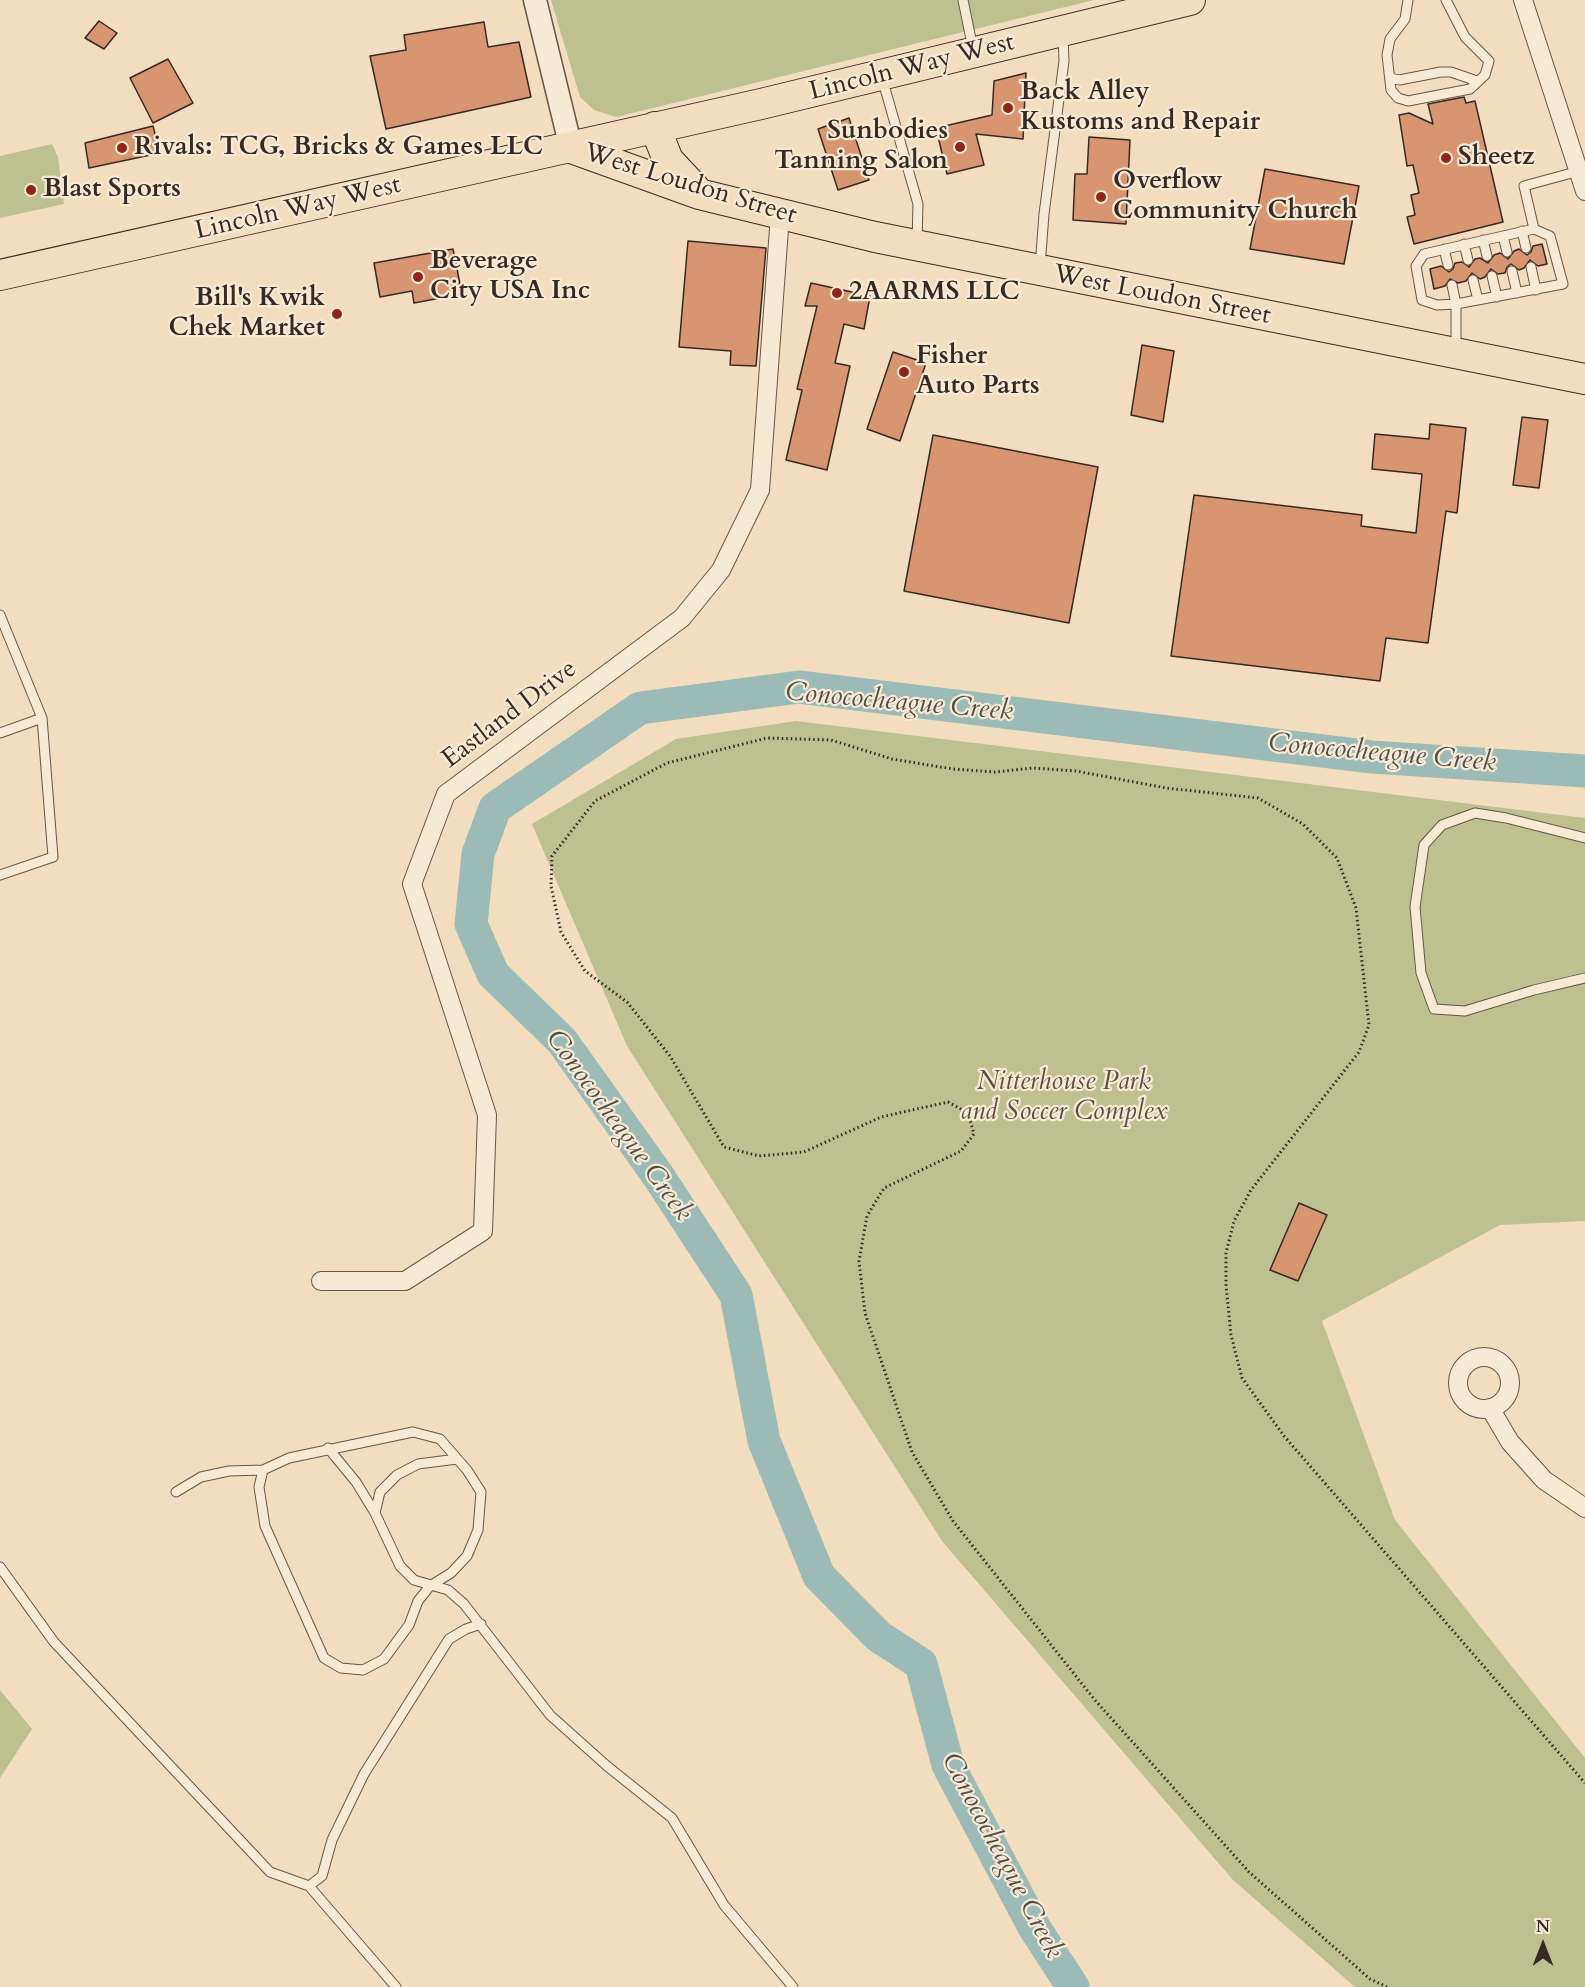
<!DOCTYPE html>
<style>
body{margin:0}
#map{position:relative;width:1585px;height:1987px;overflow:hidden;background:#f2debe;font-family:Cardo,serif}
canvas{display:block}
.north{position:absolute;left:1513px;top:1915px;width:60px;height:60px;-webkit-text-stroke:4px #f7ead5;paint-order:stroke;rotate:0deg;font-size:16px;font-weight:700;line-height:24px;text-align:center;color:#362a24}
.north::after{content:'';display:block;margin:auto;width:21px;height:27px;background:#362a24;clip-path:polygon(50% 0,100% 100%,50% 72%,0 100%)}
</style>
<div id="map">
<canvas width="1585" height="1987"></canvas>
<div class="north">N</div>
</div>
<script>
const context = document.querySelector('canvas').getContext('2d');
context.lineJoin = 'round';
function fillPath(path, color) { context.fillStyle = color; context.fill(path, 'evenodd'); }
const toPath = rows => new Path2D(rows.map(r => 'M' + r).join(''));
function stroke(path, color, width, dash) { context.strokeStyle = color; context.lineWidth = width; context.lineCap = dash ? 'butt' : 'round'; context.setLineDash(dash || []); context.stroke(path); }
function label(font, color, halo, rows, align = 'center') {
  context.font = font + ' Cardo,serif'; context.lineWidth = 4.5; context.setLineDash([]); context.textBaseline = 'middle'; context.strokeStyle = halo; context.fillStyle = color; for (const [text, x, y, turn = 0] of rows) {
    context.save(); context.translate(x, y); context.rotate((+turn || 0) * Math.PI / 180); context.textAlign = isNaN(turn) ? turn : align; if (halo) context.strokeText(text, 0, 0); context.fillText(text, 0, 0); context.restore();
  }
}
fillPath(toPath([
 [551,0,1094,0,616,117,594,110,580,97],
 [52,144,58,157,64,204,0,218,0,156],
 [796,721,1585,818,1585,1221,1500,1225,1322,1321,1395,1520,1585,1758,1585,1987,1355,1987,1233,1880,942,1541,627,1046,532,824,676,739],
 [0,1690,32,1729,0,1778]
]), '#bdc190');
stroke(toPath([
 [1073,1987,1034,1927,948,1765,921,1664,878,1636,819,1576,764,1441,736,1295,659,1177,562,1041,493,974,471,924,478,854,495,808,640,708,799,687,1372,757,1585,771]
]), '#9cbbb7', 33);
const building = toPath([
 [99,21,117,33,104,49,85,38,99,21],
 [484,22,488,47,519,42,531,97,386,129,370,56,406,50,404,35,484,22],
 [168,59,193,103,153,123,130,78,168,59],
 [1026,73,1023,139,976,134,984,165,947,174,936,128,992,115,994,81,1026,73],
 [1464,97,1466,103,1475,101,1503,222,1414,244,1407,217,1415,215,1411,195,1419,193,1413,165,1407,166,1399,115,1409,113,1433,124,1428,104,1464,97],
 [849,118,869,180,838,190,818,129,849,118],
 [153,126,160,153,89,168,85,143,153,126],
 [1089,137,1130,140,1126,224,1073,220,1075,174,1087,174,1089,137],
 [1265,169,1359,186,1344,264,1250,249,1265,169],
 [688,241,766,248,756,366,730,365,731,351,679,347,688,241],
 [1542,244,1547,264,1538,266,1530,260,1524,268,1519,270,1511,264,1507,267,1505,273,1498,274,1491,269,1485,277,1480,279,1472,273,1466,281,1458,283,1450,279,1445,286,1434,289,1430,269,1441,266,1449,272,1453,269,1455,263,1462,262,1469,267,1475,259,1480,258,1488,263,1494,255,1500,253,1508,259,1514,251,1519,249,1527,255,1531,252,1533,246,1542,244],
 [453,249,462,294,414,303,412,291,380,297,374,263,453,249],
 [811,283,870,296,864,329,844,324,835,363,850,366,827,470,786,460,802,390,797,389,817,306,805,306,811,283],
 [1142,345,1174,351,1163,422,1131,415,1142,345],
 [893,352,926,363,900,441,867,429,893,352],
 [1522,417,1548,420,1539,488,1513,485,1522,417],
 [1430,424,1466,428,1457,513,1446,511,1428,643,1386,638,1380,681,1171,656,1194,495,1362,515,1361,526,1416,533,1422,474,1372,469,1375,434,1429,439,1430,424],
 [933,435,1098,467,1069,623,904,591,933,435],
 [1299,1203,1327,1215,1298,1281,1270,1270,1299,1203]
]);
fillPath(building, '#d89571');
stroke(building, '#362a24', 1.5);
const service = toPath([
 [963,0,973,49],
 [1408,0,1405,19,1390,39,1387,55,1391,90,1398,98,1408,101,1470,89,1485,75,1489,61,1465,37,1446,0],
 [882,78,918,204,917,242],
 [1390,78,1399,80,1441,72,1451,72,1477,81],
 [1534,229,1524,186,1579,171],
 [1522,231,1526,248],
 [1503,236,1507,252],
 [1483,240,1487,256],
 [1464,244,1468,260],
 [1444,249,1448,265],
 [1040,267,1044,214,1064,61,1063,36],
 [1531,267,1536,290],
 [1512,271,1517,293],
 [1492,276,1497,297],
 [1473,280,1478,300],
 [1452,285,1456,304,1437,305,1422,300,1416,266,1424,254,1534,229,1550,236,1563,284,1456,304,1456,350],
 [0,615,42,718,53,857,0,875],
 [0,733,42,718],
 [1585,838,1506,818,1475,813,1442,825,1424,845,1415,907,1421,973,1434,1009,1465,1011,1534,990,1585,978],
 [413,1432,440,1439,467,1470,481,1492,478,1530,467,1556,451,1573,430,1586,418,1601,409,1625,384,1659,363,1670,341,1668,324,1658,265,1526,259,1487,263,1470,289,1458,413,1432],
 [328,1448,356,1482,375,1513,400,1566,414,1580,448,1590,464,1604,550,1715,607,1766,672,1818,724,1905,793,1987],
 [176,1492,201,1477,229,1471,263,1470],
 [375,1513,380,1492,397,1475,418,1464,457,1459],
 [0,1567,54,1642,270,1872,309,1886,396,1987],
 [309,1886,322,1876,332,1840,364,1774,449,1639,466,1629,481,1624]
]);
const minor = toPath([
 [1523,0,1585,191],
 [321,1281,405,1281,483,1231,487,1115,412,884,446,794,682,618,721,570,760,490,780,215],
 '1458 1383a26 26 0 1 1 52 0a26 26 0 1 1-52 0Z',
 [1490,1408,1510,1442,1544,1480,1585,1508]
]);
const tertiary = toPath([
 [535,0,571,148]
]);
const trunk = toPath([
 [655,127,668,160,695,189],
 [571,148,699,194,875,237,1585,379],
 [0,275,761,104,1190,0]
]);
stroke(service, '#65574a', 11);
stroke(minor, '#65574a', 20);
stroke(tertiary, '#65574a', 25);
stroke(trunk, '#362a24', 32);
stroke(toPath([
 [1387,1987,1370,1979,1249,1872,1094,1699,953,1521,912,1452,865,1313,859,1261,867,1216,884,1188,961,1151,974,1134,968,1113,948,1102,881,1117,804,1152,759,1156,724,1147,670,1056,627,1002,585,971,561,932,551,886,552,856,595,801,667,763,767,738,831,740,892,759,953,769,995,772,1033,768,1076,771,1166,788,1258,798,1303,824,1337,858,1356,908,1369,1025,1359,1052,1251,1190,1234,1221,1226,1253,1226,1285,1231,1335,1242,1378,1284,1436,1585,1783]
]), '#362a24', 3, [1.5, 3]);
stroke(service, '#f7ead5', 9);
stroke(minor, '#f7ead5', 18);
stroke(tertiary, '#f7ead5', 22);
stroke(trunk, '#f2debe', 30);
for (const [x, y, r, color] of [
 [1008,108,6,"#8f2418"],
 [960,147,6,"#8f2418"],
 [122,148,6,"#8f2418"],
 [1446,158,6,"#8f2418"],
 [31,190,6,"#8f2418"],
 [1101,197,6,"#8f2418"],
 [418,277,6,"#8f2418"],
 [837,293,6,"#8f2418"],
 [337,314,6,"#8f2418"],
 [904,372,6,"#8f2418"]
]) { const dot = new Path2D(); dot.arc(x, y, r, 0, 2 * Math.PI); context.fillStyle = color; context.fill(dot); stroke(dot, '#f7ead5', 2); }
label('26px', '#362a24', '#f7ead5', [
 ["Lincoln Way West",912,68,-14],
 ["West Loudon Street",690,185,17],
 ["Lincoln Way West",298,209,-13],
 ["West Loudon Street",1162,296,11],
 ["Eastland Drive",510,715,-37]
]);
label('bold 26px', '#362a24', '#f7ead5', [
 ["Back Alley",1020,93],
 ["Kustoms and Repair",1020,123],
 ["Sunbodies",948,132,"right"],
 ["Tanning Salon",948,162,"right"],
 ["Rivals: TCG, Bricks & Games LLC",134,148],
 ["Sheetz",1458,158],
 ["Overflow",1113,182],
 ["Community Church",1113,212],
 ["Blast Sports",43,190],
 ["Beverage",430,262],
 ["City USA Inc",430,292],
 ["2AARMS LLC",849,293],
 ["Bill's Kwik",325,299,"right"],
 ["Chek Market",325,329,"right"],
 ["Fisher",916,357],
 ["Auto Parts",916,387]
], 'left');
label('italic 26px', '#58503f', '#f7ead5', [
 ["Nitterhouse Park",1064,1083],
 ["and Soccer Complex",1064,1113]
]);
label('italic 27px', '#504e49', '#f7ead5', [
 ["Conococheague Creek",899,703,5],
 ["Conococheague Creek",1382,754,5],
 ["Conococheague Creek",618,1126,54],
 ["Conococheague Creek",1001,1856,62]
]);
</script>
